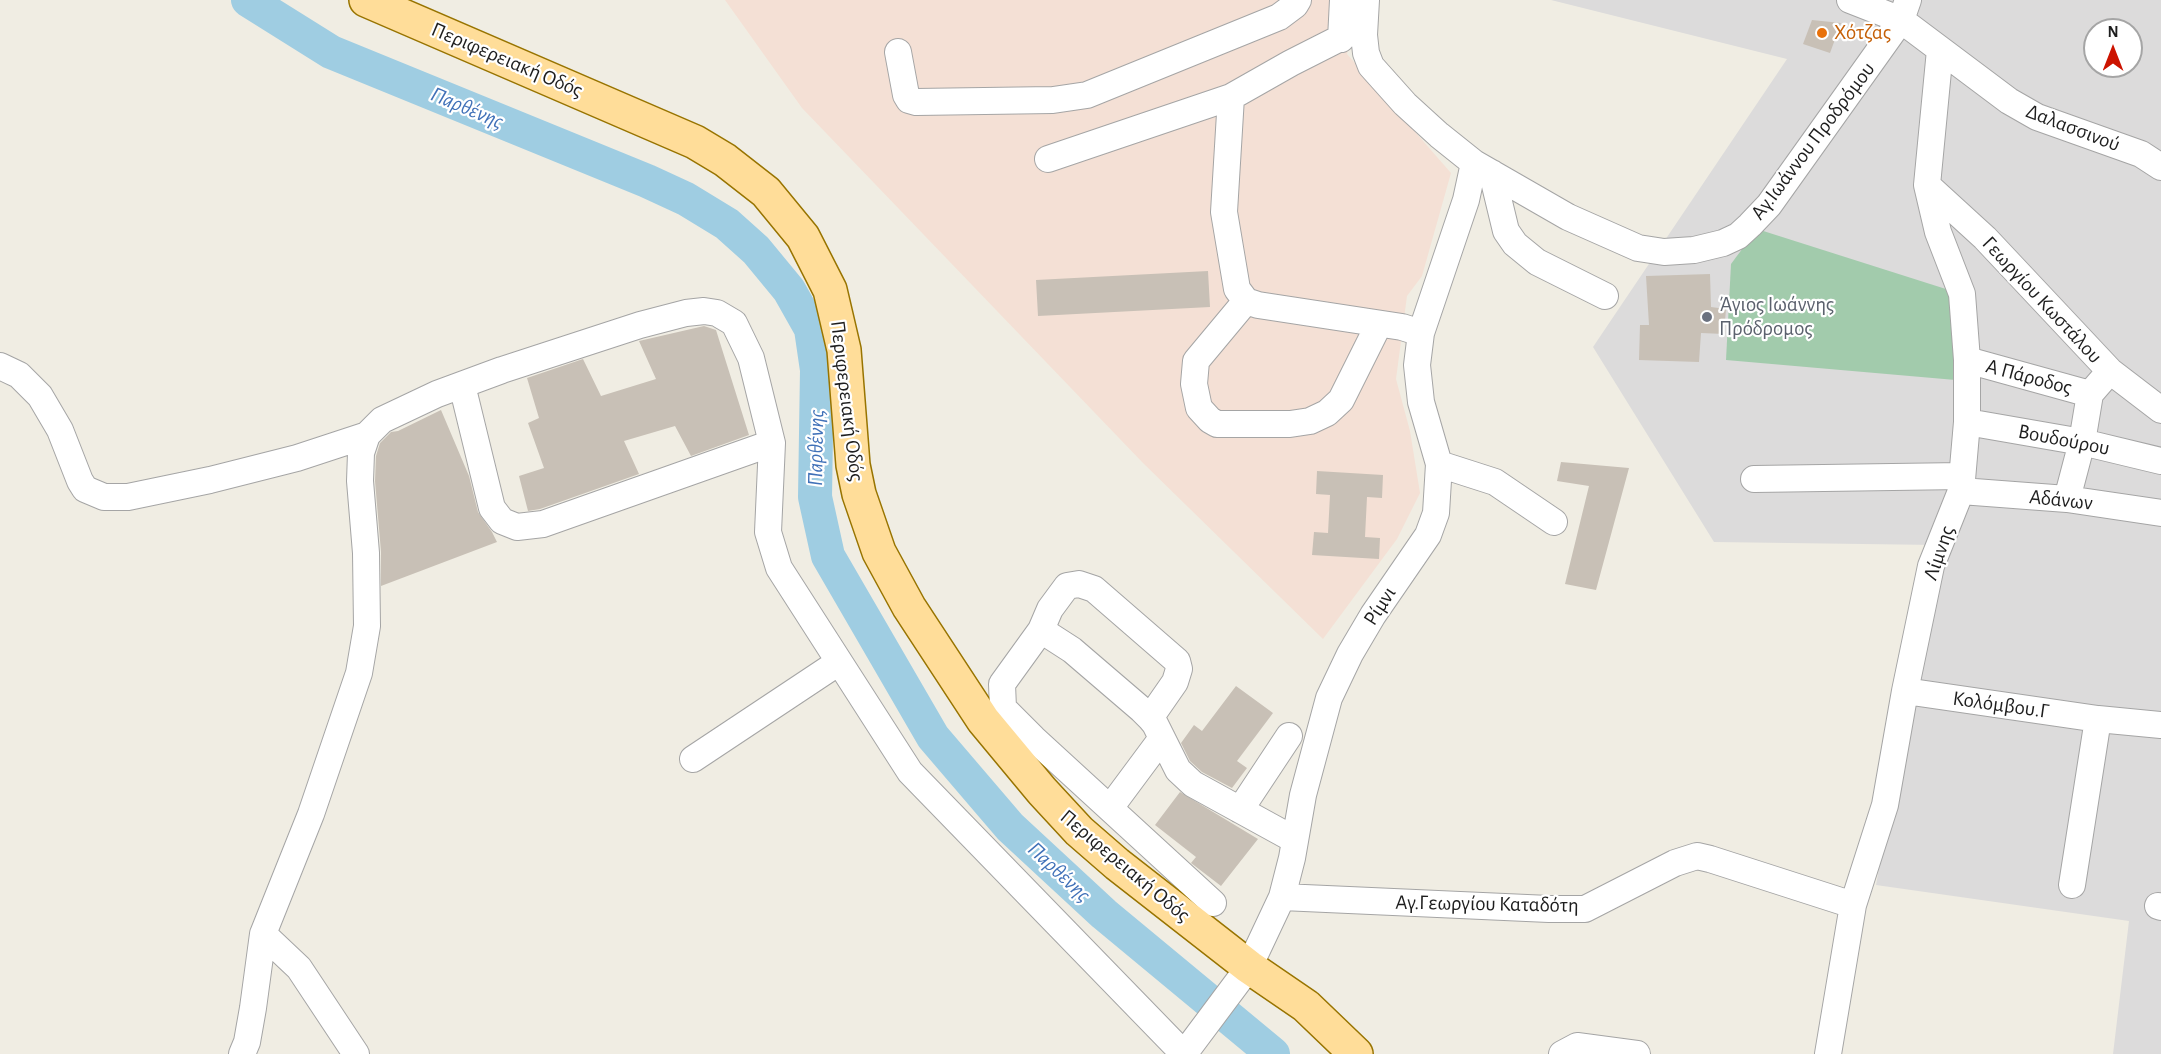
<!DOCTYPE html>
<meta charset="utf-8">
<style>
body{margin:0}
#map{position:relative;width:2161px;height:1054px;overflow:hidden;background:#f0ede3;font-family:"Alegreya Sans",sans-serif}
canvas{display:block}
.north{position:absolute;left:2083px;top:18px;width:60px;height:60px;box-sizing:border-box;background:#fff;border:2px solid #a5a5a5;border-radius:50%;rotate:0deg;font-size:16px;font-weight:700;line-height:24px;text-align:center;color:#1e1e1e}
.north::after{content:'';display:block;margin:auto;width:21px;height:27px;background:#cc1300;clip-path:polygon(50% 0,100% 100%,50% 72%,0 100%)}
</style>
<div id="map">
<canvas width="2161" height="1054"></canvas>
<div class="north">N</div>
</div>
<script>
const context = document.querySelector('canvas').getContext('2d');
context.lineJoin = 'round';
function fillPath(path, color) { context.fillStyle = color; context.fill(path, 'evenodd'); }
const toPath = rows => new Path2D(rows.map(r => 'M' + r).join(''));
function stroke(path, color, width, dash) { context.strokeStyle = color; context.lineWidth = width; context.lineCap = dash ? 'butt' : 'round'; context.setLineDash(dash || []); context.stroke(path); }
function label(font, color, halo, rows, align = 'center') {
  context.font = font + ' "Alegreya Sans",sans-serif'; context.lineWidth = 4.5; context.setLineDash([]); context.textBaseline = 'middle'; context.strokeStyle = halo; context.fillStyle = color; for (const [text, x, y, turn = 0] of rows) {
    context.save(); context.translate(x, y); context.rotate((+turn || 0) * Math.PI / 180); context.textAlign = isNaN(turn) ? turn : align; if (halo) context.strokeText(text, 0, 0); context.fillText(text, 0, 0); context.restore();
  }
}
fillPath(toPath([
 [1551,0,2161,0,2161,1054,2113,1054,2129,921,1876,885,1937,545,1714,542,1593,347,1787,59],
 [2095,30,2131,30,2131,66,2095,66]
]), '#dcdbdb');
fillPath(toPath([
 [725,0,1354,0,1351,34,1347,54,1451,173,1422,276,1407,296,1396,379,1410,431,1420,493,1397,539,1323,639,1143,463,802,108]
]), '#f4e0d5');
fillPath(toPath([
 [1757,229,1949,290,1967,381,1726,360,1731,264]
]), '#a2cbac');
stroke(toPath([
 [248,0,331,52,647,181,686,199,727,224,756,250,789,290,811,329,817,370,815,497,828,556,933,737,1010,827,1104,914,1273,1054]
]), '#9fcde2', 34);
fillPath(toPath([
 [1812,20,1841,23,1830,53,1803,44],
 [1208,271,1210,307,1038,316,1036,280],
 [1710,274,1711,307,1726,309,1724,334,1701,333,1699,362,1639,360,1640,325,1649,325,1646,276],
 [704,326,716,330,749,435,691,456,675,426,624,441,639,474,540,509,528,511,519,476,544,468,528,423,539,418,527,378,583,359,601,396,656,379,639,341],
 [441,410,469,476,478,512,492,532,497,542,381,586,381,552,375,481,376,456,380,443,391,432,398,431],
 [1561,462,1629,468,1596,590,1565,584,1589,486,1557,481],
 [1317,471,1383,475,1382,498,1367,497,1365,537,1380,538,1379,559,1312,555,1314,532,1328,533,1330,495,1316,494],
 [1236,686,1273,713,1237,761,1247,768,1232,788,1202,772,1190,761,1181,743,1194,725,1202,731],
 [1180,792,1258,839,1221,886,1191,863,1196,857,1155,825]
]), '#c8c0b6');
const minor = toPath([
 [1366,0,1364,35,1366,53,1371,66,1405,104,1439,135,1474,163,1568,217,1638,248,1664,252,1694,250,1723,243,1738,236,1750,225,1769,205,1901,20,1908,0],
 [1850,0,1901,20,2009,101,2037,117,2141,154,2161,167],
 [1364,26,1291,63,1231,97,1224,212,1237,289,1246,301,1258,305,1402,327,1421,333],
 [1341,39,1343,0],
 [898,52,906,95,909,100,916,102,1053,100,1087,95,1279,17,1295,5,1298,0],
 [1048,159,1231,97],
 [1492,173,1506,231,1515,244,1537,262,1605,296],
 [1927,185,1985,238,2110,371,2161,410],
 [1246,301,1196,361,1194,384,1199,408,1210,420,1217,424,1290,424,1310,421,1327,413,1341,400,1379,324],
 [1967,360,2090,394],
 [0,366,19,375,40,396,60,430,80,481,85,489,104,497,128,497,210,480,297,458,367,435],
 [462,385,492,508,502,521,517,527,543,524,772,443],
 [1967,422,2082,442,2161,461],
 [1439,464,1495,482,1554,522],
 [1754,479,1962,476],
 [1961,491,2067,499,2161,513],
 [2067,499,2082,442,2090,394,2110,371],
 [1041,630,1002,684,1003,708,1033,738,1213,903],
 [1905,691,2098,719,2161,725],
 [1150,718,1175,682,1179,669,1177,661,1094,589,1079,584,1067,586,1050,609,1041,630,1072,650,1142,710,1150,718,1155,724,1178,770,1193,784,1295,840],
 [693,759,839,662],
 [1110,808,1162,738],
 [1240,810,1289,736],
 [2072,885,2098,719],
 [1282,897,1549,909,1585,909,1675,863,1697,856,1710,859,1853,905],
 [2158,906,2161,907],
 [263,934,299,968,356,1054],
 [242,1054,247,1042,253,1008,263,934,311,814,359,673,367,626,366,553,360,481,361,453,367,435,382,420,437,394,502,370,640,325,686,313,704,311,717,313,734,323,751,358,772,443,768,532,779,568,910,772,1184,1054],
 [1184,1054,1249,967,1282,897,1292,858,1303,795,1329,698,1350,654,1373,615,1428,535,1436,513,1439,464,1421,402,1417,365,1421,333,1466,200,1474,163],
 [1562,1054,1577,1046,1637,1054],
 [1828,1054,1853,905,1885,805,1905,691,1931,566,1961,491,1967,422,1967,360,1962,294,1938,232,1927,185,1940,50]
]);
const major = toPath([
 [366,0,695,142,725,160,766,192,803,237,830,290,844,350,853,465,859,494,879,552,909,607,983,720,1042,791,1079,831,1117,864,1249,967,1306,1006,1356,1054]
]);
stroke(minor, '#a5a5a5', 28);
stroke(major, '#987400', 36);
stroke(minor, '#fff', 26);
stroke(major, '#fd9', 33);
for (const [x, y, r, color] of [
 [1822,33,6,"#e8710a"],
 [1707,317,6,"#6b7280"]
]) { const dot = new Path2D(); dot.arc(x, y, r, 0, 2 * Math.PI); context.fillStyle = color; context.fill(dot); stroke(dot, '#fff', 2); }
label('21px', '#c56008', '#fff', [
 ["Χότζας",1834,33]
], 'left');
label('21px', '#1e1e1e', '#fff', [
 ["Περιφερειακή Οδός",507,60,23],
 ["Δαλασσινού",2073,128,21],
 ["Αγ.Ιωάννου Προδρόμου",1813,141,-53],
 ["Γεωργίου Κωστάλου",2042,300,47],
 ["Α Πάροδος",2029,377,15],
 ["Περιφερειακή Οδός",847,401,83],
 ["Βουδούρου",2064,440,11],
 ["Αδάνων",2061,500,6],
 ["Λίμνης",1939,553,-71],
 ["Ρίμνι",1380,606,-57],
 ["Κολόμβου.Γ",2001,705,8],
 ["Περιφερειακή Οδός",1125,866,40],
 ["Αγ.Γεωργίου Καταδότη",1487,904,1]
]);
label('21px', '#5b616d', '#fff', [
 ["Άγιος Ιωάννης",1719,305],
 ["Πρόδρομος",1719,329]
], 'left');
label('italic 22px', '#4071b8', '#fff', [
 ["Παρθένης",467,108,23],
 ["Παρθένης",816,448,-89],
 ["Παρθένης",1059,872,43]
]);
</script>
